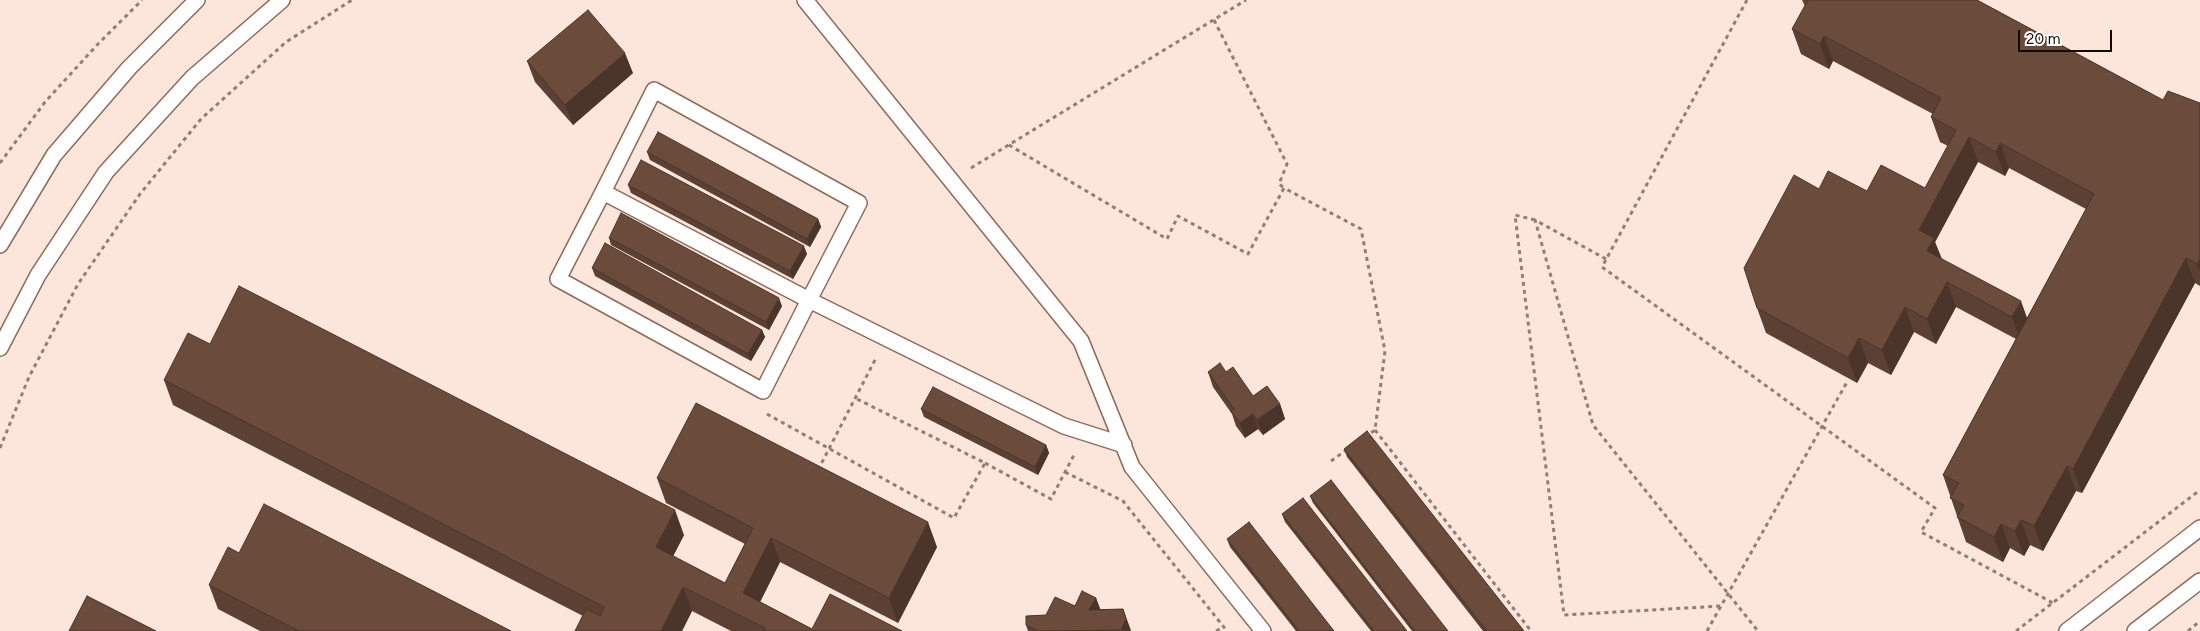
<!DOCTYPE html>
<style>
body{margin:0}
#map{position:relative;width:2200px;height:631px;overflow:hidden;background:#fce5da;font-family:Figtree,sans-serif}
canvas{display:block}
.scale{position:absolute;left:2018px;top:30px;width:94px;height:22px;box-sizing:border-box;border:2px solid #150904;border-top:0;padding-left:6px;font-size:15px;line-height:18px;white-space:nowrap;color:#150904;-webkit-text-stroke:4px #fff;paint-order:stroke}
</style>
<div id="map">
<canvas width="2200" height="631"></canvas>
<div class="scale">20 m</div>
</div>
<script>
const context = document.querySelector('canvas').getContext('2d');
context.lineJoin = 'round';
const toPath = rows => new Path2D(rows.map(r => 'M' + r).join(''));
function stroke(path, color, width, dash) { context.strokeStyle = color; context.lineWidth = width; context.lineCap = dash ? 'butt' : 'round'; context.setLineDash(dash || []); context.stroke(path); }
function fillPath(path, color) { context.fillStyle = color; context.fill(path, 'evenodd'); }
const service = toPath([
 [805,0,1081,341,1132,467,1263,631],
 [603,192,809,300,763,391,558,279,603,192,654,90,859,203,809,300,1064,426,1124,445],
 [0,245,54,155,129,68,197,0],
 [0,348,38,275,106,172,192,78,282,0],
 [2067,631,2200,528],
 [2135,631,2200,581]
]);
stroke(service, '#8c6b5b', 18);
stroke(toPath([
 [1747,0,1602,267,1935,508,1921,532,2053,603],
 [1214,20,1287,164,1279,184,1284,188],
 [1009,145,1167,239,1178,216,1248,254,1284,188,1361,229,1385,351,1375,430,1367,436],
 [0,163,45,102,97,45,142,0],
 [971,168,1246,0],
 [1535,220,1515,215,1564,615,1721,606],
 [1606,259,1535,220,1593,425,1758,631],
 [767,414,954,518,985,463,855,398],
 [1375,430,1531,631],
 [0,448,29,377,78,284,140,194,201,119,286,42,352,0],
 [1331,461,1348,449],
 [985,463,1051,499,1075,453],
 [818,470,876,358],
 [1065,472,1123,501,1227,631],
 [1216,631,1224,627],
 [1707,631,1847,382],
 [2016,631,2200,490],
 [2188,631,2200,621]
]), '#917f76', 3, [4, 4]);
stroke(service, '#fff', 15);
fillPath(toPath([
 [1802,0,1977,0,2163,100,2200,103,2200,286,2195,283,2082,493,2076,491,2043,551,2030,545,2024,556,2010,548,2003,562,1966,542,1943,475,2016,339,1956,307,1936,344,1914,332,1891,375,1868,363,1857,383,1766,333,1757,308,1819,189,1867,191,1925,188,1948,146,1940,142,1931,117,1933,114,1833,61,1829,69,1801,54,1792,29,1805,6],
 [1978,162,2005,176,2009,168,2086,209,2027,318,1942,259,1935,242],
 [527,61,633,73,573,125,535,82],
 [647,152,818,219,821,227,810,247,650,160],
 [628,185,807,254,793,279,631,193],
 [609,238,782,306,769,330,611,245],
 [592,268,762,330,765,337,751,361,595,276],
 [210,344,684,535,673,556,725,583,745,544,666,503,657,478,937,547,898,623,780,562,760,602,812,629,902,631,731,631,692,611,682,631,575,631,583,616,173,405,164,380],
 [1208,372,1226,372,1253,396,1280,404,1285,419,1263,435,1258,429,1245,438,1236,426,1232,414,1213,387],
 [921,409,1046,445,1049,453,1038,475,924,417],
 [1344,449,1524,631,1483,631,1347,457],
 [1310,496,1448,631,1412,631,1313,503],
 [1282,514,1407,631,1371,631,1285,522],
 [1227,539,1334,631,1296,631,1230,547],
 [209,585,511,631,260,631,218,609],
 [1096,598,1100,609,1123,609,1131,631,1028,631,1026,625,1046,615]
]), '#5c4034');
fillPath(toPath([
 [1824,36,1833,61,1829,69,1820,44],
 [625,53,633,73,573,125,565,105],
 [1969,137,1978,162,1935,242,1943,263,1936,276,1919,230],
 [2000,143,2009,168,2005,176,1996,152],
 [818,219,821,227,810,247,807,239],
 [804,246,807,254,793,279,790,271],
 [2186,258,2195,283,2082,493,2073,469],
 [2200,259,2200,271,2197,264],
 [1947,282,1956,307,1936,344,1927,319],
 [779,298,782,306,769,330,766,322],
 [2021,301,2030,326,2021,342,2012,317],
 [1905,307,1914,332,1891,375,1882,350],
 [762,330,765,337,751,361,748,354],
 [1859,338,1868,363,1857,383,1848,358],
 [1280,404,1285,419,1263,435,1257,420],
 [1253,414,1258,429,1245,438,1240,423],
 [1046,445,1049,453,1038,475,1035,467],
 [2067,466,2076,491,2043,551,2034,526],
 [675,510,684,535,665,572,656,547],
 [2021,520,2030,545,2024,556,2015,531],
 [928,522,937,547,898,623,889,598],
 [2001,524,2010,548,2003,562,1994,537],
 [771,538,780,562,752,618,743,593],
 [683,587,692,611,682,631,661,631],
 [1096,598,1104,619,1089,610],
 [1123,609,1131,631,1121,630]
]), '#4b342a');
const building = toPath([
 [1808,0,1977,0,2163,100,2168,91,2200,103,2200,259,2197,264,2186,258,2073,469,2067,466,2034,526,2021,520,2015,531,2001,524,1994,537,1957,517,1964,505,1950,498,1959,483,1943,475,2094,194,2000,143,1996,152,1969,137,1919,230,1934,238,1927,251,2021,301,2012,317,1947,282,1927,319,1905,307,1882,350,1859,338,1848,358,1757,308,1744,268,1794,175,1819,189,1828,171,1867,191,1881,165,1925,188,1956,130,1931,117,1941,98,1824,36,1820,44,1792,29,1808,0],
 [588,10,625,53,565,105,527,61,588,10],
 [658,132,818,219,807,239,647,152,658,132],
 [641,160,804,246,790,271,628,185,641,160],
 [621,213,779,298,766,322,609,238,621,213],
 [605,243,762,330,748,354,592,268,605,243],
 [239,286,675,510,656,547,725,583,753,528,657,478,696,403,928,522,889,598,771,538,743,593,812,629,830,594,902,631,763,631,765,628,683,587,661,631,575,631,586,609,600,616,604,607,164,380,188,333,210,344,239,286],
 [1220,363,1226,372,1233,367,1253,396,1267,386,1280,404,1257,420,1253,414,1240,423,1231,411,1234,409,1208,372,1220,363],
 [933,387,1046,445,1035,467,921,409,933,387],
 [1367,431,1524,631,1487,631,1344,449,1367,431],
 [1331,480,1448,631,1415,631,1310,496,1331,480],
 [1303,498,1407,631,1374,631,1282,514,1303,498],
 [264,504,511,631,299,631,209,585,228,547,239,553,264,504],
 [1249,522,1334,631,1299,631,1227,539,1249,522],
 [1082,591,1096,598,1089,610,1123,609,1126,619,1121,630,1039,631,1026,625,1026,616,1046,615,1055,597,1075,606,1082,591],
 [87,596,156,631,69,631,87,596]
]);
fillPath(building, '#6b4b3c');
stroke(building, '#4b342a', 1);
</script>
